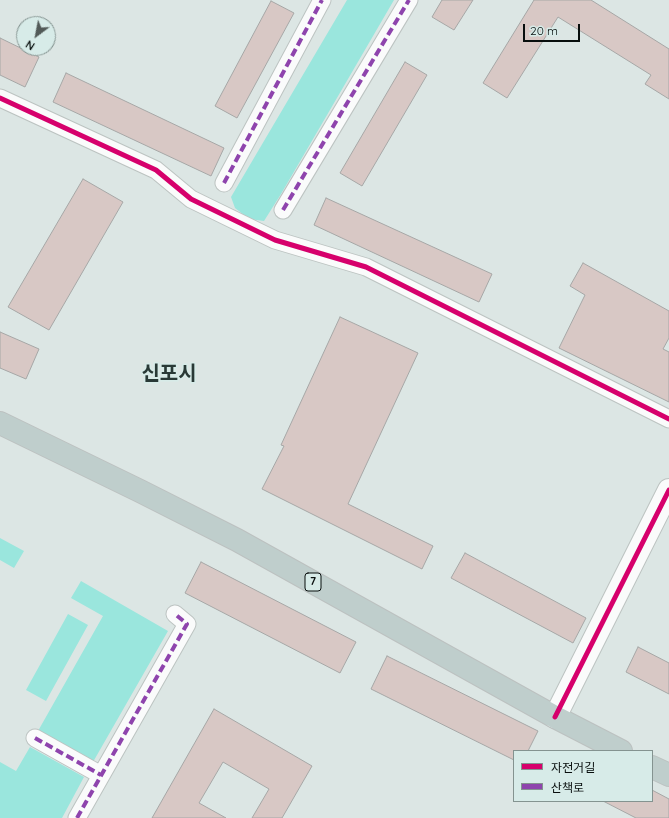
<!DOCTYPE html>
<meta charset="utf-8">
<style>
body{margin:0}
#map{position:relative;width:669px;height:818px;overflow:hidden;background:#dce6e4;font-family:Quicksand,"Noto Sans KR",sans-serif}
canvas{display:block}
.legend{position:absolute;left:513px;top:750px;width:140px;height:52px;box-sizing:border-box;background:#d7ebe8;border:1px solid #849390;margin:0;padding:5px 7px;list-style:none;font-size:12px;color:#080e0d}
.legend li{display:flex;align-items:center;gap:8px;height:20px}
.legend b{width:20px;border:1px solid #849390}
.north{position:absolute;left:16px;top:16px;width:40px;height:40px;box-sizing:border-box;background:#d7ebe8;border:1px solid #849390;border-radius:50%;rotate:212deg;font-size:11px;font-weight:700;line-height:16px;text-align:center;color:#080e0d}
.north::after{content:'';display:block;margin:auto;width:14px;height:18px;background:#525a58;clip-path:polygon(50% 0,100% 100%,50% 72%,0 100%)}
.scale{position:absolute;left:523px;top:24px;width:57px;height:18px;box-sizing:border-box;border:2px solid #080e0d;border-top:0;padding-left:5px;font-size:12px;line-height:14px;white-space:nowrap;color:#080e0d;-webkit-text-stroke:3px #d7ebe8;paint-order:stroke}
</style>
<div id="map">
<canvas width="669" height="818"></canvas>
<ul class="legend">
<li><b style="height:5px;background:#d6006c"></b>자전거길</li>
<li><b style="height:5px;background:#8e44ad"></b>산책로</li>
</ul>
<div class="north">N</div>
<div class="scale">20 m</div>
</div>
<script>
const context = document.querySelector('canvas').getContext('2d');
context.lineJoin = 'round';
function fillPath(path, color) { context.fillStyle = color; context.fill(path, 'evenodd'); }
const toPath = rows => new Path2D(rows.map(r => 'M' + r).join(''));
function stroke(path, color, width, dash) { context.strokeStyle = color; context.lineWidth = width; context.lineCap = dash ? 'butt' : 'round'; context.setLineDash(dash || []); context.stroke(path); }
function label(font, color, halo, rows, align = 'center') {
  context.font = font + ' Quicksand,"Noto Sans KR",sans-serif'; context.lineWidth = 3; context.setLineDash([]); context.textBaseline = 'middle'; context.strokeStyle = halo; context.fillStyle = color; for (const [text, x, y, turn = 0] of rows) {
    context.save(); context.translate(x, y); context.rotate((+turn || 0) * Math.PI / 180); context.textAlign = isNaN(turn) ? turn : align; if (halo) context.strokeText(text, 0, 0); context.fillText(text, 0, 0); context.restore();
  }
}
fillPath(toPath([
 [347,0,394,0,281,194,264,221,249,219,235,208,231,197],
 [0,538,24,551,14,568,0,560],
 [81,581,168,631,93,762,38,731,103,616,71,598],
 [68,614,88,625,46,701,26,690],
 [30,747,84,777,62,818,0,818,0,762,16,771]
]), '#9ae6dd');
const building = toPath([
 [442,0,473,0,454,30,432,17,442,0],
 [534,0,591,0,669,49,669,99,645,84,651,75,558,17,507,98,483,83,534,0],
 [271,1,294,13,237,118,215,106,271,1],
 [0,38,39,57,25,87,0,75,0,38],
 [405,62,427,75,362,186,340,173,405,62],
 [66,73,224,148,211,176,53,102,66,73],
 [83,179,123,202,49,330,8,307,83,179],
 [326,198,492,274,479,302,314,225,326,198],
 [583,263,669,311,669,338,663,349,669,352,669,402,559,348,585,295,570,286,583,263],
 [340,317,418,353,348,504,433,546,422,569,262,489,284,446,281,445,340,317],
 [0,332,39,349,26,379,0,368,0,332],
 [465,553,586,618,573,643,451,578,465,553],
 [201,562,356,642,340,673,185,593,201,562],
 [638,647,669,663,669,694,626,672,638,647],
 [387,656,538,731,528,751,514,751,514,760,371,689,387,656],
 [214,709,312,766,282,818,252,818,269,789,223,762,199,803,226,818,152,818,214,709],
 [652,790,669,799,669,818,636,818,603,801,652,801,652,790]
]);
fillPath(building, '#d8c8c5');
stroke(building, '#a6a7a6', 1);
const street = toPath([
 [0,98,156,170,191,199,275,240,366,267,669,419],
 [224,183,322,0],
 [283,210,409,0],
 [35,738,101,775],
 [77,818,187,624,175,614]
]);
const secondary = toPath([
 [555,717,669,490]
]);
const highway = toPath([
 [0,423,140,491,237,540,555,717,621,751],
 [652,767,669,775]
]);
stroke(street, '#bcc3c1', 19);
stroke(secondary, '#bcc3c1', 24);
stroke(highway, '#bcc1c0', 24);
stroke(street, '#fafbfb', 17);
stroke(secondary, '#fafbfb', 22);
stroke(highway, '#bfcecc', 22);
stroke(toPath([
 [224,183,322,0],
 [283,210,409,0],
 [35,738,101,775],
 [77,818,187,624,175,614]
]), '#8e44ad', 4, [8, 4]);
stroke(toPath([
 [0,98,156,170,191,199,275,240,366,267,669,419],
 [555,717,669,490]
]), '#d6006c', 5);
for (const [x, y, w] of [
 [313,582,16]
]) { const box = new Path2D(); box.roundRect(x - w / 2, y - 9, w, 18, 3); context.fillStyle = '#d7ebe8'; context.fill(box); stroke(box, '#080e0d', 1); }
label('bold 11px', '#080e0d', null, [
 ["7",313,582]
]);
label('bold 20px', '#293936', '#d7ebe8', [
 ["신포시",169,374]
]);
</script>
